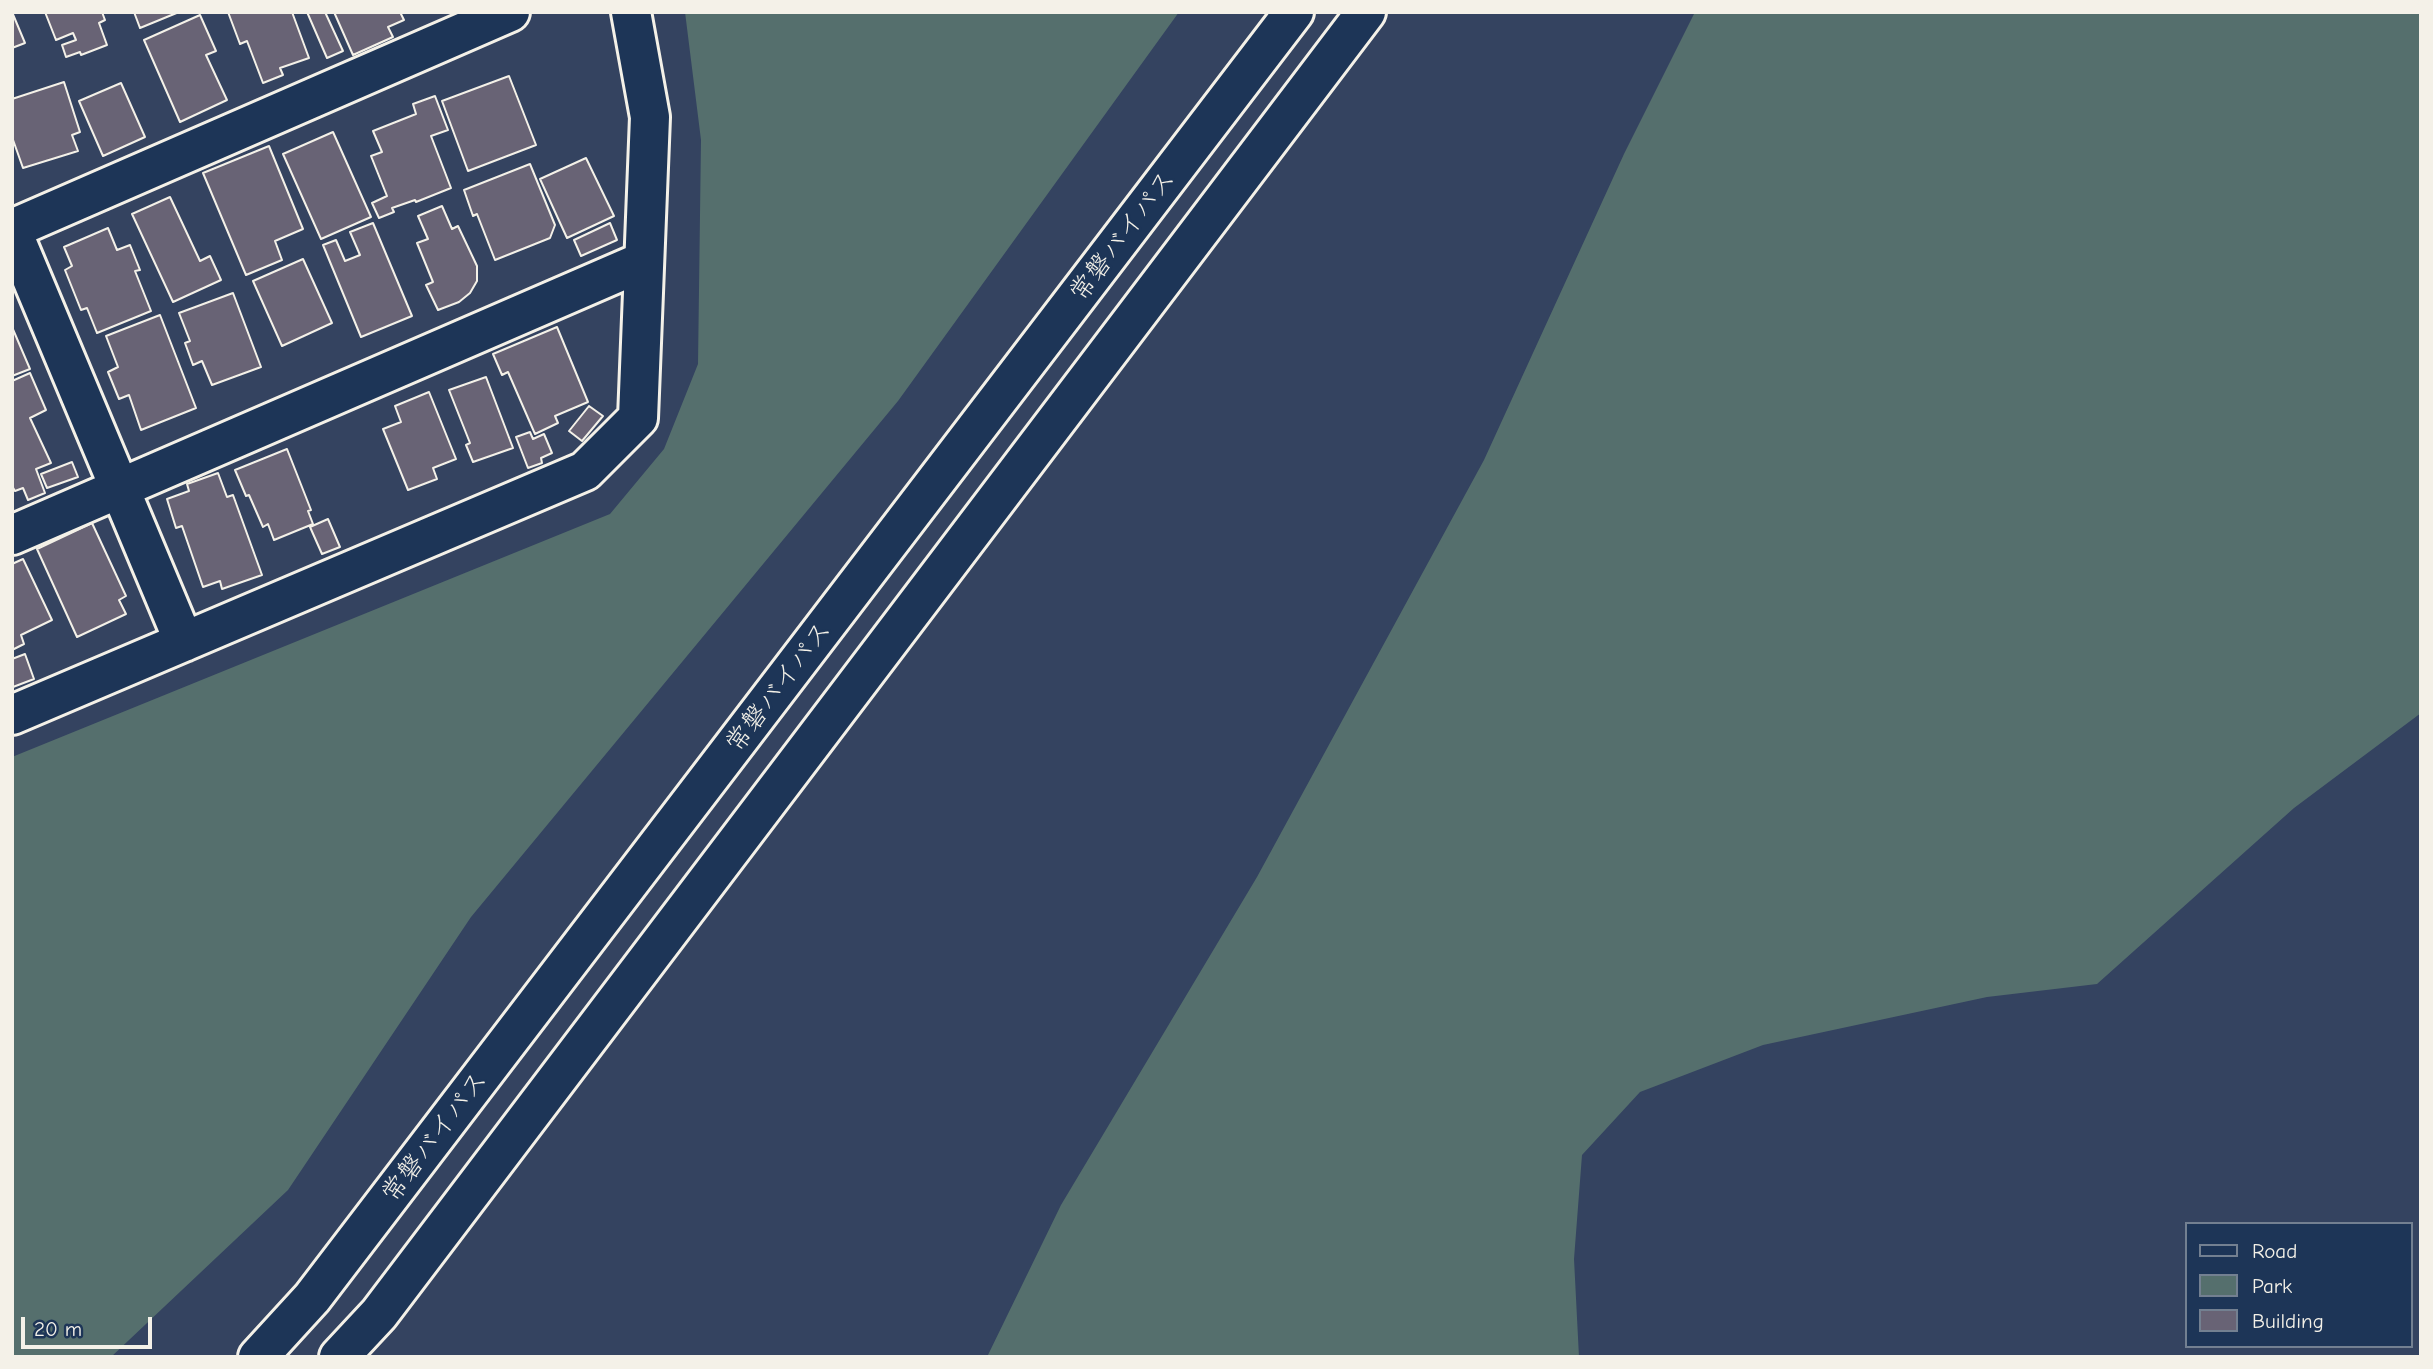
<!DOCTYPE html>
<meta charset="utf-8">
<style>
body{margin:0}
#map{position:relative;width:2433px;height:1369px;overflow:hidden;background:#344360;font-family:"Comic Neue",sans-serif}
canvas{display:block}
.frame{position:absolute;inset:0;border:14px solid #f4f1e8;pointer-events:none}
.legend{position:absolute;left:2185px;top:1222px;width:228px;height:126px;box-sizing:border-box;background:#1d3557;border:2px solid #738091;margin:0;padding:9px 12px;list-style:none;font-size:21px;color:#f4f1e8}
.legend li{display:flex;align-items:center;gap:14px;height:35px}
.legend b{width:35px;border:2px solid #738091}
.scale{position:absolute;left:21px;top:1317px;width:131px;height:32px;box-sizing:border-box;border:4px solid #f4f1e8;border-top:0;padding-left:9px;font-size:21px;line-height:24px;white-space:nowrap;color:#f4f1e8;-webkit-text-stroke:5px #1d3557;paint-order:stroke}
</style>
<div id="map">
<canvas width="2433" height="1369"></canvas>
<div class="frame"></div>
<ul class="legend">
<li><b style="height:9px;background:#1d3557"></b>Road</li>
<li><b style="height:19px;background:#556f6d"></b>Park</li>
<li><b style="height:19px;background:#686375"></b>Building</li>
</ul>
<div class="scale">20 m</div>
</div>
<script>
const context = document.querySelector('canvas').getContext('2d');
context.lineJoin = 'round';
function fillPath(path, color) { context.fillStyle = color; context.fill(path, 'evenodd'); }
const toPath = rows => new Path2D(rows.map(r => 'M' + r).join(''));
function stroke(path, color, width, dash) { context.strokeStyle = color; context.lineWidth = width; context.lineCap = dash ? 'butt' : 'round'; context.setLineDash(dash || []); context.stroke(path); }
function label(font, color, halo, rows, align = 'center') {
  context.font = font + ' "Comic Neue","Klee One",sans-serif'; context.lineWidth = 5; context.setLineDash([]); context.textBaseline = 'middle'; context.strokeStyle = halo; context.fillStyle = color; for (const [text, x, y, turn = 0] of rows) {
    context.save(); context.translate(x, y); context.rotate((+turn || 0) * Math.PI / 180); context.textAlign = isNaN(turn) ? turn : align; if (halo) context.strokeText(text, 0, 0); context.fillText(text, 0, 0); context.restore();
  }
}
fillPath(toPath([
 [685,12,1179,12,898,401,471,917,288,1190,111,1357,12,1357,12,757,610,514,664,449,698,364,701,140],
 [1695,12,2421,12,2421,713,2294,808,2097,984,1987,997,1763,1045,1640,1092,1582,1155,1574,1259,1579,1357,987,1357,1061,1205,1257,877,1484,460,1624,154]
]), '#556f6d');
const building = toPath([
 [12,12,25,43,12,48,12,12],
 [45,12,102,12,105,20,99,23,107,45,81,55,80,52,66,57,62,45,76,40,73,33,56,40,45,12],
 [134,12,179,12,140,28,134,12],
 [228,12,292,12,309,58,280,68,283,75,263,83,247,41,240,44,228,12],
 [307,12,325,12,343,51,327,58,307,12],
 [334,12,400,12,404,20,388,27,393,37,353,55,334,12],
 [200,15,216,51,206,55,227,100,180,122,144,40,200,15],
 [509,76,536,145,468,171,442,101,509,76],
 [64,82,80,132,72,135,78,151,23,168,12,137,12,99,64,82],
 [121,83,145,137,103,156,79,101,121,83],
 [435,96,448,130,431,136,451,188,416,202,415,200,392,208,394,212,379,218,372,203,387,196,371,156,382,152,373,131,416,114,413,104,435,96],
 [333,132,371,217,321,239,283,154,333,132],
 [269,146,303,229,275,241,282,260,246,275,203,173,269,146],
 [586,158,614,216,567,238,540,179,586,158],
 [530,164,555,225,550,238,495,260,477,214,473,216,464,190,530,164],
 [170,197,200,261,210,256,221,280,173,302,132,214,170,197],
 [442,206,452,229,458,226,477,266,477,281,470,293,459,302,438,310,426,285,433,282,417,243,428,239,418,216,442,206],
 [373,223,412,316,361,337,323,245,336,240,345,261,360,255,350,232,373,223],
 [610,223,617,240,581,256,574,240,610,223],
 [108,228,117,250,130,245,140,270,135,271,151,311,97,333,87,308,81,310,65,270,72,266,64,247,108,228],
 [303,259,332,323,282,346,253,281,303,259],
 [233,293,261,367,212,385,202,361,193,365,185,343,190,341,179,313,233,293],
 [160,315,196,408,141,430,129,395,119,399,108,372,118,367,106,336,160,315],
 [12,327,30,369,12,376,12,327],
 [557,327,588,402,555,416,558,423,535,434,508,372,502,375,493,354,557,327],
 [30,373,46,410,30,418,51,463,36,469,45,493,28,500,23,488,15,491,12,486,12,381,30,373],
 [486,377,513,448,473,462,466,445,470,443,449,390,486,377],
 [429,392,456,459,433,468,437,479,408,490,383,429,401,422,395,406,429,392],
 [589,406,603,416,582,441,569,431,589,406],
 [530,432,533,439,544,434,552,453,541,458,542,463,528,468,516,437,530,432],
 [287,449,311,510,308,511,313,524,274,540,268,524,263,527,249,495,246,496,235,470,287,449],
 [72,462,78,477,47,488,41,474,72,462],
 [218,473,227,497,233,495,262,575,222,589,220,581,203,587,182,526,176,528,167,499,189,491,187,484,218,473],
 [328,519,340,547,322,554,310,527,328,519],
 [92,523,126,596,119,600,126,614,77,637,37,549,92,523],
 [23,559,52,620,21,635,24,644,12,650,12,564,23,559],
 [25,654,34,679,13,687,12,659,25,654]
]);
fillPath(building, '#686375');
stroke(building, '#f4f1e8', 2);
const street = toPath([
 [12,229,510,12],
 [12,231,184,642],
 [12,535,644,261],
 [12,715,585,471,638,418,650,117,631,12]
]);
const highway = toPath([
 [258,1357,312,1298,1294,12],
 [339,1357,379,1314,1366,12]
]);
stroke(street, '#f4f1e8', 44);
stroke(highway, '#f4f1e8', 44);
stroke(street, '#1d3557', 38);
stroke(highway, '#1d3557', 38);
label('26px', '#f4f1e8', '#1d3557', [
 ["常磐バイパス",1123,236,-53],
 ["常磐バイパス",779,687,-53],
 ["常磐バイパス",435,1137,-53]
]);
</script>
